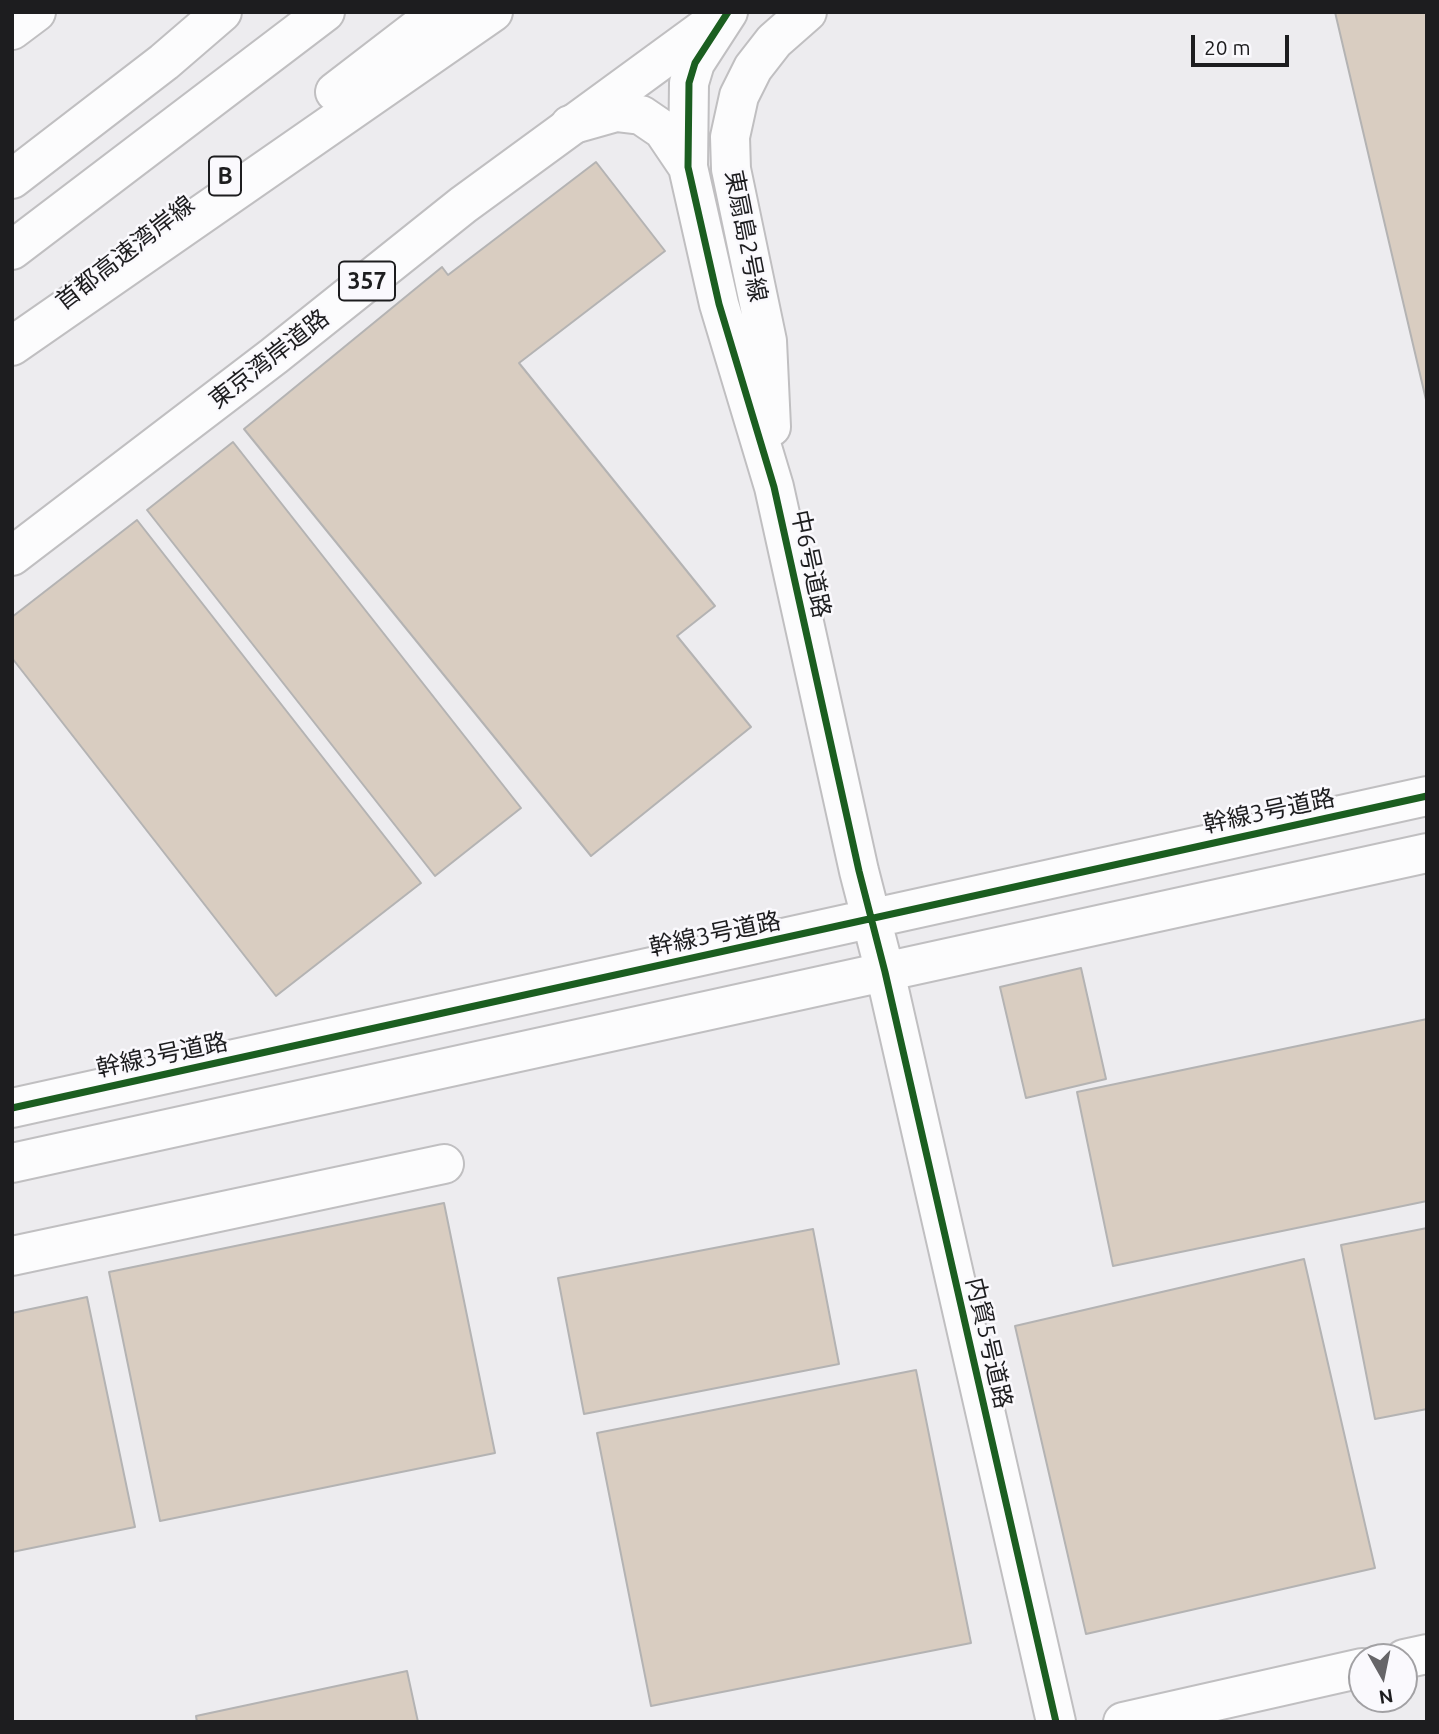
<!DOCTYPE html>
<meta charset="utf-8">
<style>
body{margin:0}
#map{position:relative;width:1439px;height:1734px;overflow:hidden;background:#edecef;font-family:Ubuntu,sans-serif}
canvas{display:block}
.frame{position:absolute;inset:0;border:14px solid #1d1d1f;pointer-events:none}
.north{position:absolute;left:1348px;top:1643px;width:70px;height:70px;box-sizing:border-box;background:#faf9fd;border:2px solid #a2a1a4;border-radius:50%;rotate:171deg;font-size:19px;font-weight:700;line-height:28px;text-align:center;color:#1d1d1f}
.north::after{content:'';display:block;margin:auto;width:24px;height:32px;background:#666568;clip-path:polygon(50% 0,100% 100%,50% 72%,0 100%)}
.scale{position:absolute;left:1191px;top:35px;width:98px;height:32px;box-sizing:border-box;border:4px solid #1d1d1f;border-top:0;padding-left:9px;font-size:21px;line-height:24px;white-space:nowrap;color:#1d1d1f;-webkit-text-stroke:5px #faf9fd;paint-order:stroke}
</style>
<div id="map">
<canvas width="1439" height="1734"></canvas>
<div class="frame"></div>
<div class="north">N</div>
<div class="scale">20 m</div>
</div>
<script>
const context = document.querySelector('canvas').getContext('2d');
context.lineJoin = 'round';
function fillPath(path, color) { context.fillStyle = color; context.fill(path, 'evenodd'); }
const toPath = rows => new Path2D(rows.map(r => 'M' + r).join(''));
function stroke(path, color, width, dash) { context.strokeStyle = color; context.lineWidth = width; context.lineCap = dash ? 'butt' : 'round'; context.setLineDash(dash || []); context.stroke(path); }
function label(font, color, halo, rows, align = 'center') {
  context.font = font + ' Ubuntu,"Noto Sans JP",sans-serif'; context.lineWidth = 5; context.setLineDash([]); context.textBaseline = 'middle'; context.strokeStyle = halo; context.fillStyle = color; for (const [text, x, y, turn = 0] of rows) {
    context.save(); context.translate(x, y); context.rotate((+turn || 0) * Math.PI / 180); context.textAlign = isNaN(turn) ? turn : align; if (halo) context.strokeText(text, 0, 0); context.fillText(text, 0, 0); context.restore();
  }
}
const building = toPath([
 [1335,12,1427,12,1427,404,1335,12],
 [596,162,665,251,519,363,715,606,677,636,751,727,591,856,244,429,442,267,448,275,596,162],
 [233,442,521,808,435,876,147,510,233,442],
 [137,520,421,883,276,996,12,658,12,617,137,520],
 [1081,968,1106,1079,1026,1098,1000,987,1081,968],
 [1427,1019,1427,1201,1113,1266,1077,1092,1427,1019],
 [444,1203,495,1453,160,1521,109,1272,444,1203],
 [1427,1228,1427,1409,1375,1419,1341,1245,1427,1228],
 [813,1229,839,1364,584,1414,558,1278,813,1229],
 [1304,1259,1375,1568,1086,1634,1015,1326,1304,1259],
 [87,1297,135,1527,12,1552,12,1313,87,1297],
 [916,1370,971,1643,651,1706,597,1433,916,1370],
 [407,1671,418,1722,197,1722,196,1716,407,1671]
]);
fillPath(building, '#d9cdc1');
stroke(building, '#b4b3b3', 2);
const minor = toPath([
 [728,12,695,63,689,83,688,167,719,304,774,487,859,871,885,972,1056,1722],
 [570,125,616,112,641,115,663,130,688,167],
 [771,427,767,341,731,169,730,137,739,96,753,68,774,41,807,12],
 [12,1108,1427,796],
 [12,1163,1427,853],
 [12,1256,444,1164],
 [1404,1659,1427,1654],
 [1123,1722,1362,1668]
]);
const highway = toPath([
 [12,30,36,12],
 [335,92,439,12],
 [12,179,164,62,222,12],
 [12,250,325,12],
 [12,346,493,12],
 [12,556,274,356,463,205,727,12]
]);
stroke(minor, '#c0bfc1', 42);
stroke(highway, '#c0bfc1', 42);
stroke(minor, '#fcfcfd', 38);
stroke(highway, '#fcfcfd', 38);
stroke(toPath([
 [728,12,695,63,689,83,688,167,719,304,774,487,859,871,885,972,1056,1722],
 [12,1108,1427,796]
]), '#1b5e20', 7);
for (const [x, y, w] of [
 [225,176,32],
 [367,281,56]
]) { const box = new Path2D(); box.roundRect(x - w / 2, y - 19.5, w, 39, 5); context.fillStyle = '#faf9fd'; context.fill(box); stroke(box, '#1d1d1f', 2); }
label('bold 23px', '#1d1d1f', null, [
 ["B",225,176],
 ["357",367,281]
]);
label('24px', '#1d1d1f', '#faf9fd', [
 ["東扇島2号線",746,236,79],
 ["首都高速湾岸線",125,253,-38],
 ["東京湾岸道路",269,359,-38],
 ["中6号道路",811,564,78],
 ["幹線3号道路",1269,811,-12],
 ["幹線3号道路",715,934,-12],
 ["幹線3号道路",162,1055,-12],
 ["内貿5号道路",989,1343,77]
]);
</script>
